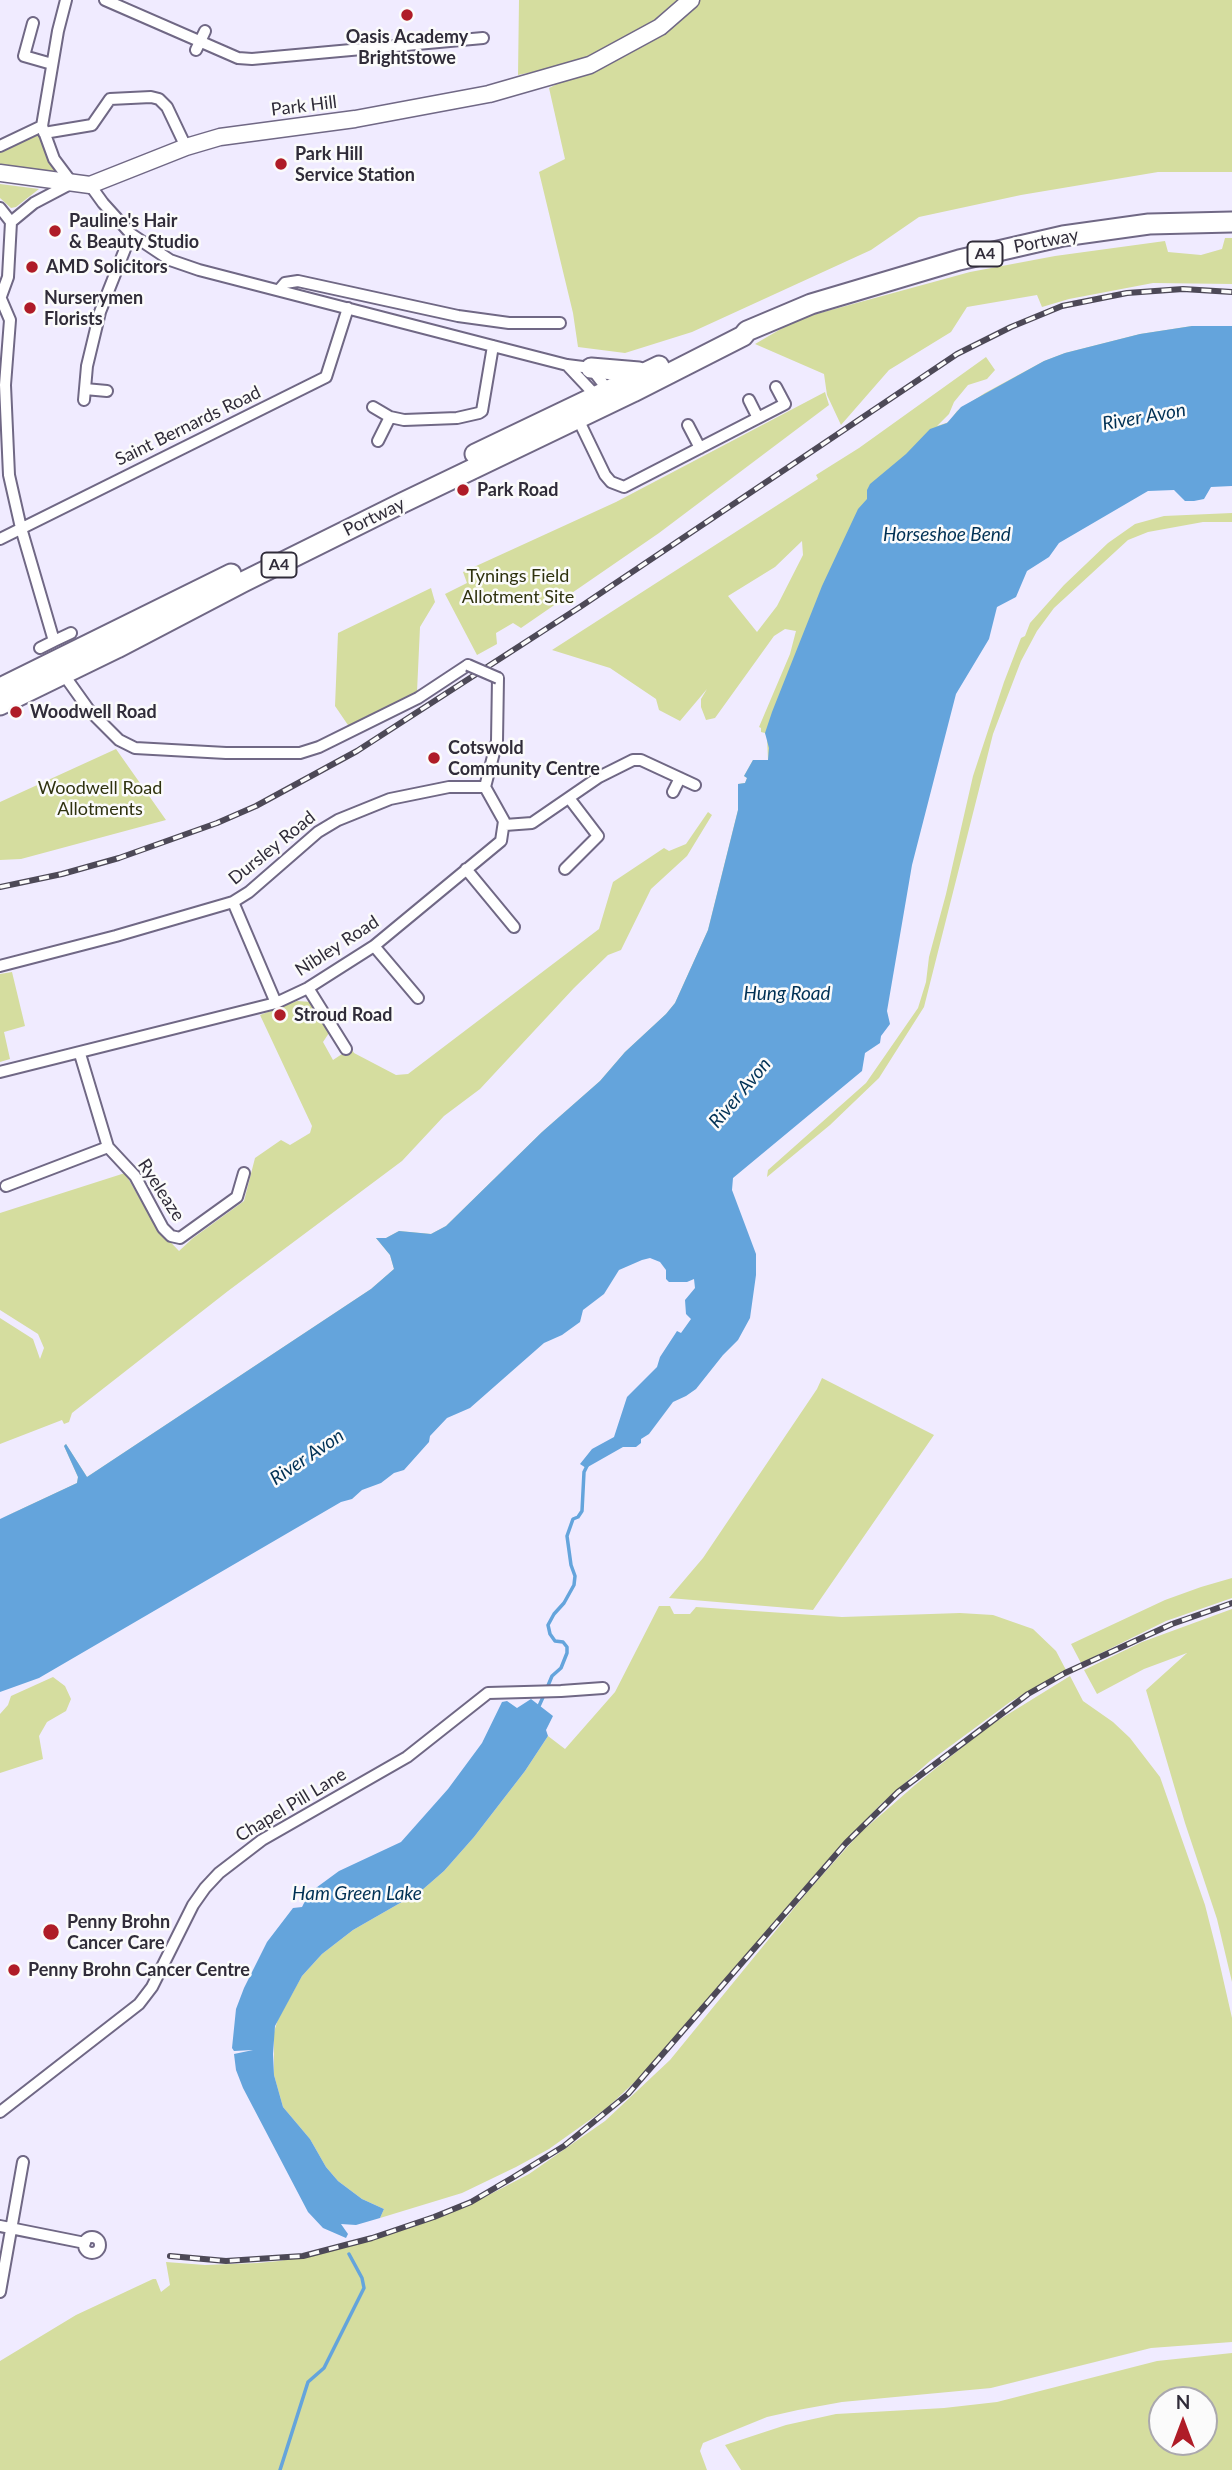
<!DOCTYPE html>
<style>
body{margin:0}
#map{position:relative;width:1232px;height:2470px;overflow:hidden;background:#f0ebff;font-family:Lato,sans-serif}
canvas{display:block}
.north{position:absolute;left:1148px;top:2386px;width:70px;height:70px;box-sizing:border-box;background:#fbfbfb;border:2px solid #aaa8ad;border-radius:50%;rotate:0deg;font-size:19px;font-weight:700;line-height:28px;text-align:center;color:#302c39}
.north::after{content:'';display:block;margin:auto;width:24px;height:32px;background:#af1c27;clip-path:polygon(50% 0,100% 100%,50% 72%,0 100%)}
</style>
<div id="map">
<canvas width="1232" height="2470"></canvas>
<div class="north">N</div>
</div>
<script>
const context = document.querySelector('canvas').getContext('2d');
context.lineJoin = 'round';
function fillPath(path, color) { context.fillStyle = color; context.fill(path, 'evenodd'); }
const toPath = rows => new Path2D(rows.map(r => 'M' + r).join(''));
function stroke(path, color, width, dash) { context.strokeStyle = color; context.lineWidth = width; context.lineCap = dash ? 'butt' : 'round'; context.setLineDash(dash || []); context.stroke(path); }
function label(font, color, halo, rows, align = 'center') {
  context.font = font + ' Lato,sans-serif'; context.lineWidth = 5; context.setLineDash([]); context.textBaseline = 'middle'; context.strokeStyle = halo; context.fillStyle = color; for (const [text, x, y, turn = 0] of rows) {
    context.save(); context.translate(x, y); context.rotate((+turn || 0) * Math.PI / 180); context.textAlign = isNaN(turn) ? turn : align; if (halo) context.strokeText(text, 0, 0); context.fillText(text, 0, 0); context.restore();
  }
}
fillPath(toPath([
 [519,0,680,0,658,20,590,60,518,75],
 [700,0,1232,0,1232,172,1158,172,1021,195,919,217,871,250,692,332,625,353,578,347,573,313,539,172,565,159,549,88,555,85,553,79,661,29],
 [37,132,56,173,0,165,0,149],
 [0,184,39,189,16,207,11,208,0,198],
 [1225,238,1232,238,1232,284,1153,283,1069,299,1042,307,1037,295,967,307,951,332,889,370,841,425,827,395,824,374,755,344,798,319,970,272,1055,256,1165,241,1168,252,1201,255,1222,249],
 [1192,326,1232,326,1155,380,780,889,422,1332,0,1519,77,1483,78,1477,64,1446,66,1444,87,1477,371,1289,394,1269,390,1255,376,1238,386,1238,399,1231,431,1234,446,1226,542,1132,600,1081,625,1052,666,1014,675,1003,708,930,738,810,738,784,745,783,747,778,744,776,753,760,768,760,767,737,765,733,761,732,761,728,759,727,790,654,796,631,785,629,774,636,715,718,706,720,701,707,701,699,707,689,680,721,659,710,656,699,610,668,552,650,818,479,816,475,859,448,986,357,995,370,987,379,968,385,954,402,949,414,937,426,949,422,957,411,985,393,1044,361,1065,353,1140,334],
 [802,541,803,555,777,606,757,632,728,596,775,567],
 [825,392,829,405,659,533,521,628,513,623,496,633,497,644,477,655,445,594,467,583,463,572,616,502],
 [1232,513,1232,522,1203,522,1148,532,1128,540,1054,608,1037,631,1021,661,993,734,924,1007,879,1078,830,1125,767,1177,768,1170,866,1083,918,1008,926,982,929,957,946,894,973,776,1004,682,1021,638,1025,636,1030,623,1064,585,1108,543,1135,524,1164,516],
 [431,588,435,602,420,627,417,692,350,728,335,706,338,633],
 [116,749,166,820,21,859,0,860,0,802],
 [708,812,712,815,687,856,651,889,621,950,608,955,574,988,480,1089,444,1116,402,1161,228,1291,72,1413,69,1422,64,1424,62,1420,0,1444,0,1318,33,1339,40,1359,44,1348,38,1334,0,1310,0,1213,125,1173,156,1227,179,1251,193,1238,244,1201,255,1158,281,1140,290,1145,310,1133,312,1126,260,1015,297,1001,312,1002,328,1027,329,1033,323,1042,333,1060,351,1048,354,1053,396,1075,408,1074,599,929,613,882,664,848,669,851,686,844],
 [12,972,25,1026,4,1032,10,1059,0,1062,0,974],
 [822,1378,934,1435,813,1610,669,1598,703,1558,817,1389],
 [1232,1578,1232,1598,1166,1621,1081,1663,1071,1644,1165,1600,1201,1587],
 [659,1606,670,1606,674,1614,690,1614,696,1607,842,1617,960,1613,993,1615,1033,1629,1056,1651,1066,1670,1010,1702,930,1761,880,1805,826,1862,640,2077,608,2107,549,2149,516,2167,462,2193,380,2218,384,2209,362,2199,338,2181,326,2167,310,2139,283,2107,274,2075,274,2032,278,2019,302,1976,322,1954,353,1930,421,1891,444,1871,474,1837,525,1771,548,1736,565,1749,615,1692],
 [1232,1609,1232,1982,1217,1919,1185,1823,1146,1690,1187,1653,1144,1669,1097,1694,1084,1670,1142,1642],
 [1070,1676,1083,1701,1113,1722,1130,1738,1160,1777,1205,1905,1217,1952,1232,2018,1232,2342,1151,2348,991,2388,842,2402,798,2410,767,2417,703,2443,700,2451,707,2470,0,2470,0,2361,76,2315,153,2279,156,2279,161,2292,170,2285,166,2262,205,2265,258,2263,279,2261,332,2251,416,2226,483,2198,529,2174,605,2121,670,2060,809,1890,859,1834,915,1785,989,1726],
 [53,1677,65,1686,71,1699,66,1711,47,1722,39,1736,43,1759,0,1773,0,1714,8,1705,11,1696],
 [1232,2353,1232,2470,741,2470,725,2445,786,2425,836,2414,944,2408,997,2402,1157,2361],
 [1162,2400,1204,2400,1204,2442,1162,2442]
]), '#d5dd9f');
fillPath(toPath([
 [1192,326,1232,326,1232,486,1211,487,1204,499,1194,501,1185,501,1174,490,1148,491,1059,543,1049,557,1027,571,1016,597,997,607,989,639,956,694,940,756,912,865,887,1011,890,1024,881,1036,880,1043,865,1053,862,1071,733,1178,732,1190,756,1254,756,1275,750,1318,738,1340,723,1355,696,1389,686,1396,673,1402,649,1434,641,1439,641,1443,636,1447,623,1447,586,1468,580,1464,592,1449,614,1437,627,1397,657,1367,660,1357,677,1331,681,1333,691,1319,686,1314,685,1300,695,1288,694,1279,687,1282,669,1282,666,1279,666,1270,660,1262,650,1258,642,1260,619,1270,604,1294,583,1310,580,1322,562,1335,544,1343,470,1408,447,1418,430,1436,429,1442,404,1470,394,1473,381,1483,362,1490,352,1499,341,1502,39,1678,0,1692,0,1519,77,1483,78,1477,64,1446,66,1444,87,1477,371,1289,394,1269,390,1255,376,1238,386,1238,399,1231,431,1234,446,1226,542,1132,600,1081,625,1052,666,1014,675,1003,708,930,738,810,738,784,745,783,747,778,744,776,753,760,768,760,769,748,765,733,772,712,822,586,858,509,867,499,867,490,870,484,906,454,930,429,947,423,961,407,1044,361,1065,353,1140,334],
 [531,1699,553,1716,546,1730,548,1736,525,1771,474,1837,444,1871,421,1891,353,1930,322,1954,302,1976,275,2026,273,2054,274,2075,283,2107,310,2139,326,2167,338,2181,362,2199,384,2209,380,2218,356,2225,341,2224,348,2234,346,2238,323,2228,308,2212,243,2088,236,2070,234,2054,253,2050,234,2051,232,2048,236,2009,244,1988,267,1942,293,1908,302,1907,309,1893,339,1871,401,1842,448,1789,482,1743,502,1702,507,1701,517,1708]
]), '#64a4dc');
stroke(toPath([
 [547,1688,552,1676,561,1668,567,1653,567,1647,563,1642,555,1641,550,1634,548,1625,554,1614,564,1603,574,1585,575,1576,571,1565,567,1536,573,1519,578,1517,582,1511,584,1472,588,1464],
 [539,1706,544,1695],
 [280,2470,308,2382,324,2368,364,2288,362,2278,349,2254]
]), '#64a4dc', 3.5);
const street = toPath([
 [105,0,238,58,252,59,483,38],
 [33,23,24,56,52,64],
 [196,50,205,31],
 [44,133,92,125,110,99,151,97,159,99,167,107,186,147],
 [0,146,42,126],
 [90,185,103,203,131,234,170,260,199,270,493,346,567,365,591,368,611,394],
 [0,208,11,222,8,277,0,299],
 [11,222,34,203,72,183,54,159,42,126,58,31,66,0],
 [279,290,285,283,298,281,458,316,509,323,560,323],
 [1,299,10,320,5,385,9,475,21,528,54,641,40,648],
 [567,365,598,398],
 [85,389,107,391],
 [84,400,87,366,100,312,131,234],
 [749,400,758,418],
 [373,407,390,417,404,420,457,418,479,413,482,411,493,346],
 [577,417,605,475,611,482,624,487,785,404,776,387],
 [688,425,700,448],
 [378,441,390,417],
 [0,539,326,377,348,308],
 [54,641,71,633],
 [64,675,89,710,119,740,135,748,226,753,300,753,319,747,418,698,468,665],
 [673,792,680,778],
 [505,825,532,823,599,777,633,760,641,760,695,785],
 [466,869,514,927],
 [565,869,598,836,569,798],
 [233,902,276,1003],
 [374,946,418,998],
 [0,966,116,936,233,902,249,892,318,832,338,820,390,799,449,787,485,787],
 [308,988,346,1049],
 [0,1072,276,1003,308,988,374,946,501,841,504,821,485,787,497,741,498,678],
 [108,1147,135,1176,163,1228,171,1236,180,1238,237,1197,244,1173],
 [6,1186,108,1147,80,1054],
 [0,2112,139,2004,152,1987,193,1905,205,1888,219,1873,262,1840,407,1757,488,1693,561,1691,603,1688],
 [0,2226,85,2243],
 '84 2245a8 8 0 1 1 16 0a8 8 0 1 1-16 0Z',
 [0,2292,23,2162]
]);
const secondary = toPath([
 [0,173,90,185,186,147,220,137,355,119,489,94,590,65,660,27,691,0]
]);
const highway = toPath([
 [591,368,639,372],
 [475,454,659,366],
 [0,688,231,574],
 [0,705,117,648,243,582,402,503,633,392,743,336,747,331,811,304,959,260,1063,236,1149,224,1232,222]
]);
stroke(street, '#706885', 14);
stroke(secondary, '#706885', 19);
stroke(highway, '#706885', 23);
stroke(street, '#fff', 10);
stroke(secondary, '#fff', 16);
stroke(highway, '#fff', 19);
const rail = toPath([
 [0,887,62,874,119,858,217,823,256,806,357,751,580,607,957,354,1011,327,1062,306,1127,293,1183,289,1232,292],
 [170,2256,226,2261,303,2256,372,2238,434,2217,471,2202,512,2178,564,2146,628,2094,846,1843,898,1792,1028,1694,1065,1673,1172,1624,1232,1603]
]);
stroke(rail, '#4d4957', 6);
stroke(rail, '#fbfbfb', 3.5, [10]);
const streetBridge = toPath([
 [468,665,498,678]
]);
stroke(streetBridge, '#706885', 14, []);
stroke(streetBridge, '#fff', 10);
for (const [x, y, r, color] of [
 [407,15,7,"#af1c27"],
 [281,164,7,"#af1c27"],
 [55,231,7,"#af1c27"],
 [32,267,7,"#af1c27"],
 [30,308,7,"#af1c27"],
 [463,490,7,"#af1c27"],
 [16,712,7,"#af1c27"],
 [434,758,7,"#af1c27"],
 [280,1015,7,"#af1c27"],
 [51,1932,9,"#af1c27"],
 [14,1970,7,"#af1c27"]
]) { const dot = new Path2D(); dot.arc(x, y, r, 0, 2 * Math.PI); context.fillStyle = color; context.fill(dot); stroke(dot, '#fbfbfb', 2.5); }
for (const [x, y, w] of [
 [985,254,35],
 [279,565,35]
]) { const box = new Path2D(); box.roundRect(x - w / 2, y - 12.5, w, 25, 5); context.fillStyle = '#fbfbfb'; context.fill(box); stroke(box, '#302c39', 2); }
label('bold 16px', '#302c39', null, [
 ["A4",985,254],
 ["A4",279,565]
]);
label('bold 18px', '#302c39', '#fbfbfb', [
 ["Oasis Academy",407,37,"center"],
 ["Brightstowe",407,58,"center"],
 ["Park Hill",295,154],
 ["Service Station",295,175],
 ["Pauline's Hair",69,221],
 ["& Beauty Studio",69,242],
 ["AMD Solicitors",46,267],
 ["Nurserymen",44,298],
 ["Florists",44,319],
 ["Park Road",477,490],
 ["Woodwell Road",30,712],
 ["Cotswold",448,748],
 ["Community Centre",448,769],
 ["Stroud Road",294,1015],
 ["Penny Brohn",67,1922],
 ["Cancer Care",67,1943],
 ["Penny Brohn Cancer Centre",28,1970]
], 'left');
label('18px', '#302c39', '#fbfbfb', [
 ["Park Hill",304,106,-7],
 ["Portway",1046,241,-11],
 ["Saint Bernards Road",188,426,-26],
 ["Portway",374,517,-26],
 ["Dursley Road",272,848,-39],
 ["Nibley Road",337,946,-33],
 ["Ryeleaze",161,1190,57],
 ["Chapel Pill Lane",291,1805,-31]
]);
label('18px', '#2f320f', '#fbfbfb', [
 ["Tynings Field",518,576],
 ["Allotment Site",518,597],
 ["Woodwell Road",100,788],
 ["Allotments",100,809]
]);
label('italic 19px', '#003155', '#fbfbfb', [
 ["River Avon",1144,417,-10],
 ["Horseshoe Bend",947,535],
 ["Hung Road",787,994],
 ["River Avon",740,1093,-50],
 ["River Avon",307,1457,-34],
 ["Ham Green Lake",357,1894]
]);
</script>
